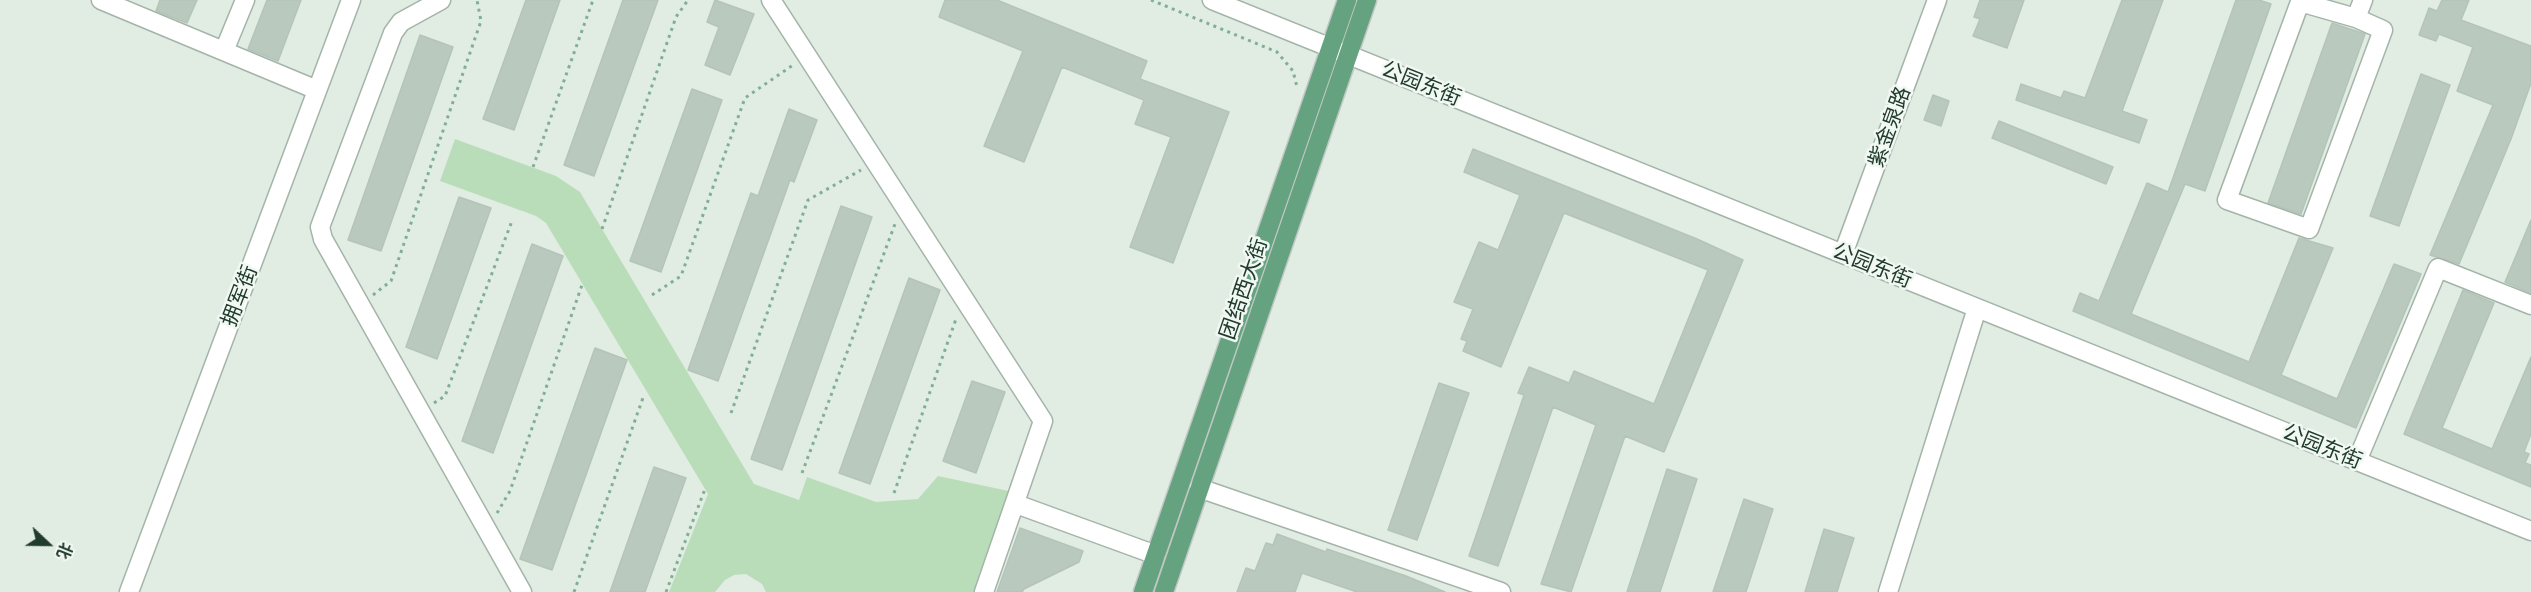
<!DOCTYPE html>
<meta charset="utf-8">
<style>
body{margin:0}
#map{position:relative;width:2531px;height:592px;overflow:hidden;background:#e1ece3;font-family:Mulish,"Noto Sans SC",sans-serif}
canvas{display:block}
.north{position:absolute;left:18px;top:514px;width:60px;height:60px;-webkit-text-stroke:4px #f1f8f3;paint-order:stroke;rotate:112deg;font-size:16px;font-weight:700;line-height:24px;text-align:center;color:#213c2d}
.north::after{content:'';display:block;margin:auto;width:21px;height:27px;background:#213c2d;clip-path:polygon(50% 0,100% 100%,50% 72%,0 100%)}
</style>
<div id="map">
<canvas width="2531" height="592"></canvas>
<div class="north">北</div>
</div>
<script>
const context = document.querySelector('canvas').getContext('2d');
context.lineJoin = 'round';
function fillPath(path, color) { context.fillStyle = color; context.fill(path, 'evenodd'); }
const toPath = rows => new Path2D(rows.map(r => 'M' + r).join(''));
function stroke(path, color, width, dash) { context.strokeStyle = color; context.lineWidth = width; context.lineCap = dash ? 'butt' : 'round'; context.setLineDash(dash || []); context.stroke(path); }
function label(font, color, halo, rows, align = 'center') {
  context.font = font + ' Mulish,"Noto Sans SC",sans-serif'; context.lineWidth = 5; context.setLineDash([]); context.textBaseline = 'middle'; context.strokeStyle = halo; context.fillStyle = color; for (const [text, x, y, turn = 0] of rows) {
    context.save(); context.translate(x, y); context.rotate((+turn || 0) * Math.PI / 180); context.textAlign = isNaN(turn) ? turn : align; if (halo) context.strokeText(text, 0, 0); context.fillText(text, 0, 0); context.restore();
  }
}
fillPath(toPath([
 [455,139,556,176,580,192,754,484,799,500,807,477,876,502,918,499,938,476,1018,493,980,592,766,592,762,584,746,574,734,575,725,580,715,592,669,592,708,494,546,223,536,216,440,181]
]), '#baddb9');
const building = toPath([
 [160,0,197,0,187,23,156,11,160,0],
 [267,0,301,0,278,61,248,49,267,0],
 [526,0,560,0,514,130,483,119,526,0],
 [623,0,658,0,594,176,564,165,623,0],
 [715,0,754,14,730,75,705,65,719,27,707,22,715,0],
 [945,0,997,0,1147,61,1140,79,1229,112,1173,263,1130,247,1171,137,1135,124,1144,100,1062,67,1024,162,984,146,1023,51,939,17,945,0],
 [1980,0,2024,0,2007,48,1973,36,1980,19,1974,17,1980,0],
 [2122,0,2163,0,2122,111,2147,120,2139,143,2016,100,2021,84,2061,98,2064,91,2085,98,2122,0],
 [2236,0,2259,0,2271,4,2205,191,2185,184,2131,314,2249,362,2299,238,2333,248,2281,375,2337,399,2394,264,2421,274,2356,428,2073,311,2080,293,2099,301,2147,183,2168,192,2236,0],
 [2442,0,2469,0,2461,20,2531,46,2531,83,2511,139,2459,264,2430,255,2493,105,2457,91,2473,47,2439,34,2436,41,2419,35,2429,8,2437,11,2442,0],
 [2332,23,2365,34,2301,214,2268,203,2332,23],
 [420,35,453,47,381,251,348,240,420,35],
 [2421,74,2450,85,2399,226,2370,216,2421,74],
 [692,89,722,100,661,272,630,261,692,89],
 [1933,95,1949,101,1941,126,1924,120,1933,95],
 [789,109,817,120,794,182,790,180,718,381,688,370,751,193,758,196,789,109],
 [1999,121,2113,167,2106,184,1992,138,1999,121],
 [1473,149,1697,239,1743,260,1664,452,1625,436,1571,592,1541,584,1596,425,1553,407,1498,566,1469,556,1524,395,1518,393,1529,367,1569,383,1574,371,1654,404,1708,270,1564,213,1501,367,1463,351,1467,341,1461,339,1473,309,1454,302,1479,242,1498,250,1520,195,1464,172,1473,149],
 [459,197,491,208,437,359,406,347,459,197],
 [841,206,872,217,782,470,751,459,841,206],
 [2531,220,2531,293,2505,282,2531,220],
 [532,244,563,256,493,453,462,441,532,244],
 [909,278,940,290,870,484,839,473,909,278],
 [2463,290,2494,303,2442,428,2492,449,2531,357,2531,434,2524,452,2529,454,2525,463,2531,465,2531,487,2404,434,2463,290],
 [595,348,627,360,552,570,520,559,595,348],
 [972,381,1005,392,976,473,943,461,972,381],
 [1439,383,1469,393,1417,540,1388,530,1439,383],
 [654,467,686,478,645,592,610,592,654,467],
 [1667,469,1697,479,1660,592,1627,592,1667,469],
 [1744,499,1773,509,1746,592,1713,592,1744,499],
 [1020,528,1083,551,1079,562,1024,589,1022,592,997,592,1020,528],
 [1824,529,1854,538,1837,592,1805,592,1824,529],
 [1277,534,1326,552,1327,549,1406,576,1445,592,1357,592,1302,573,1295,592,1237,592,1246,568,1255,571,1266,543,1273,545,1277,534]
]);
fillPath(building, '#b9c9be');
stroke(building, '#b3c5b8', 1.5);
const minor = toPath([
 [101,0,317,90],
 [441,0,401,22,393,33,320,227,323,239,522,592],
 [771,0,1043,421,984,592],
 [1212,0,2531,531],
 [2300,2,2356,18,2383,30,2309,229,2227,200,2300,2],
 [2356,18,2363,0],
 [224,51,245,0],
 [1843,254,1937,0],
 [2357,461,2438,268,2531,305],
 [1199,488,1501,592],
 [1016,504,1156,555],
 [129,592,351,0],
 [1888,592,1977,308]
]);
const major = toPath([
 [1143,592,1347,0],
 [1164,592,1367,0]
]);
stroke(minor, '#a4b4a9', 21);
stroke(major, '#c1c8c4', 21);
stroke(toPath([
 [1151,0,1277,52,1293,71,1297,87],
 [533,167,593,0],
 [602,229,676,17,688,0],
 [373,295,391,281,481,21,477,0],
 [652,295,681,276,745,98,793,65],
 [434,403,445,396,512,221],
 [731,413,808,200,861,170],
 [802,473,895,224],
 [894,493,956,319],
 [497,513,510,491,582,285],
 [574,592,644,395],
 [666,592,705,489]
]), '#80b093', 3, [3, 4.5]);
stroke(minor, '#fff', 18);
stroke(major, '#64a280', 18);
label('21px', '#213c2d', '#f1f8f3', [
 ["公园东街",1421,84,22],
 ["紫金泉路",1890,127,-70],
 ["公园东街",1872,266,22],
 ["团结西大街",1244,289,-71],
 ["拥军街",240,296,-69],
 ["公园东街",2322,447,22]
]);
</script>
